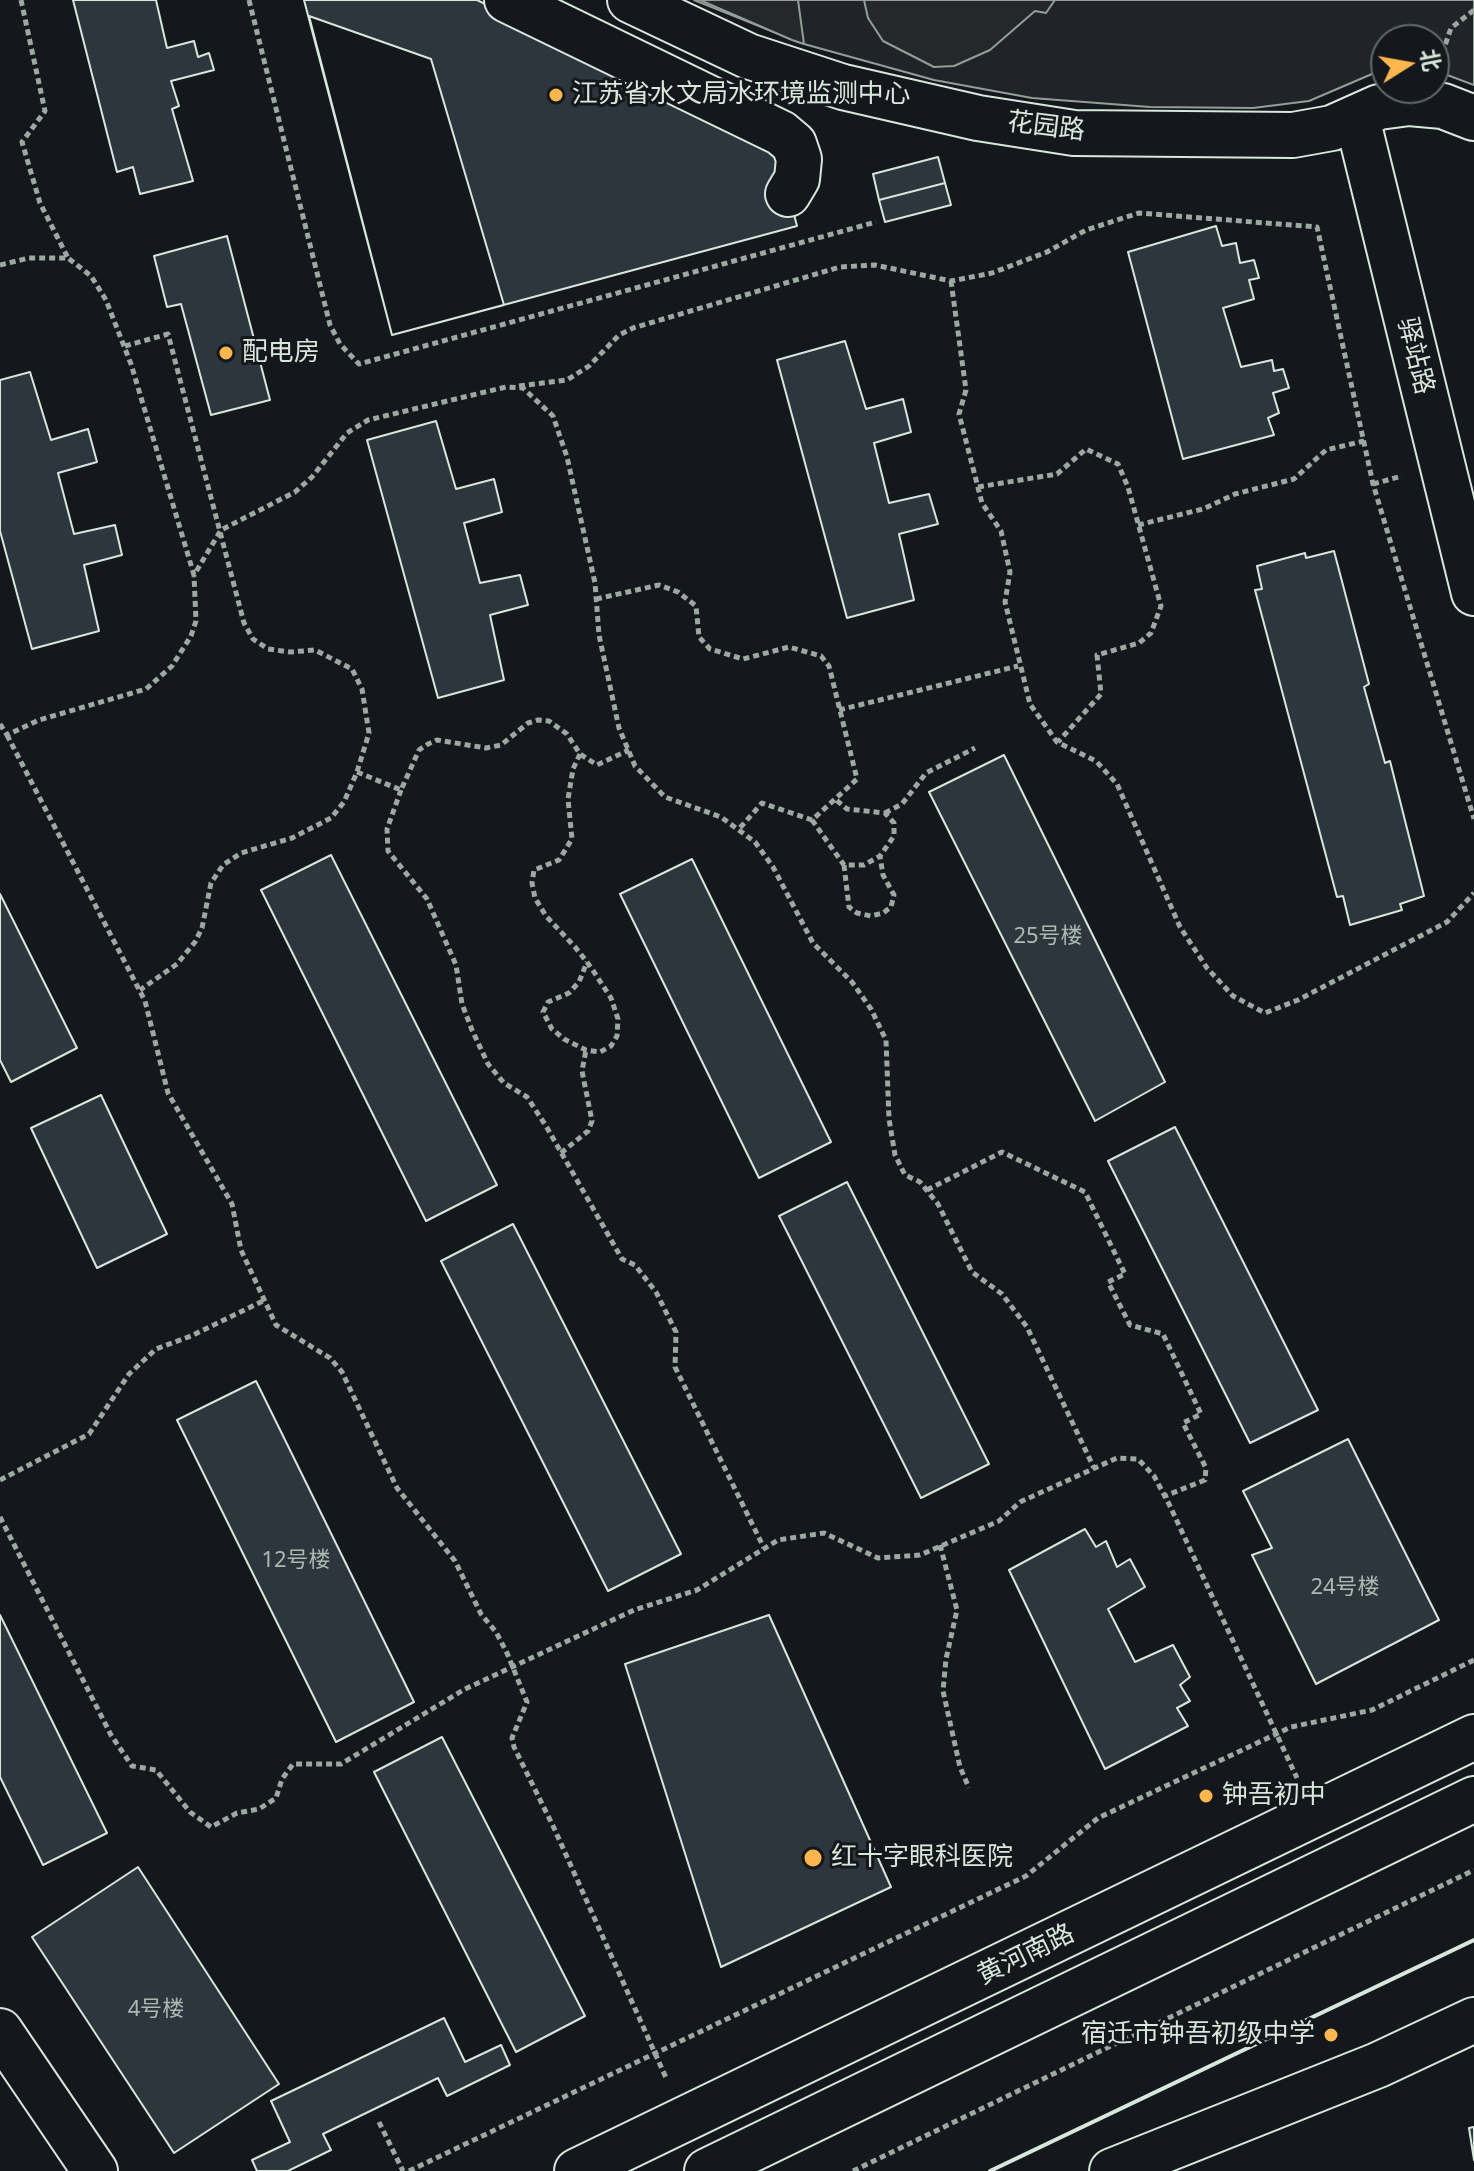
<!DOCTYPE html>
<meta charset="utf-8">
<style>
body{margin:0}
#map{position:relative;width:1474px;height:2171px;overflow:hidden;background:#14181c;font-family:"Noto Sans","Noto Sans SC",sans-serif}
canvas{display:block}
.north{position:absolute;left:1370px;top:24px;width:80px;height:80px;box-sizing:border-box;background:#14181c;border:2px solid #626a69;border-radius:50%;rotate:79deg;font-size:22px;font-weight:700;line-height:32px;text-align:center;color:#d8e6dc}
.north::after{content:'';display:block;margin:auto;width:28px;height:36px;background:#ffb74d;clip-path:polygon(50% 0,100% 100%,50% 72%,0 100%)}
</style>
<div id="map">
<canvas width="1474" height="2171"></canvas>
<div class="north">北</div>
</div>
<script>
const context = document.querySelector('canvas').getContext('2d');
context.lineJoin = 'round';
function fillPath(path, color) { context.fillStyle = color; context.fill(path, 'evenodd'); }
const toPath = rows => new Path2D(rows.map(r => 'M' + r).join(''));
function stroke(path, color, width, dash) { context.strokeStyle = color; context.lineWidth = width; context.lineCap = dash ? 'butt' : 'round'; context.setLineDash(dash || []); context.stroke(path); }
function label(font, color, halo, rows, align = 'center') {
  context.font = font + ' "Noto Sans","Noto Sans SC",sans-serif'; context.lineWidth = 6; context.setLineDash([]); context.textBaseline = 'middle'; context.strokeStyle = halo; context.fillStyle = color; for (const [text, x, y, turn = 0] of rows) {
    context.save(); context.translate(x, y); context.rotate((+turn || 0) * Math.PI / 180); context.textAlign = isNaN(turn) ? turn : align; if (halo) context.strokeText(text, 0, 0); context.fillText(text, 0, 0); context.restore();
  }
}
const green = toPath([
 [694,0,1474,0,1474,85,1434,70,1434,40,1386,40,1386,68,1309,101,1253,108,1150,107,1032,98,934,80,804,44,694,0]
]);
fillPath(green, '#202428');
stroke(green, '#939e99', 2);
const parking = toPath([
 [700,0,798,0,804,44,792,40,700,0],
 [864,0,1055,0,1046,13,1035,11,990,50,954,66,934,67,883,41,868,18,864,0]
]);
fillPath(parking, '#24282b');
stroke(parking, '#939e99', 2);
const building = toPath([
 [73,0,156,0,167,48,194,41,198,57,209,53,214,70,171,81,179,106,172,109,193,181,140,194,133,167,117,172,73,0],
 [304,0,477,0,776,144,797,226,392,335,304,0],
 [309,16,431,59,504,305,392,335,309,16],
 [938,157,945,183,879,200,873,174,938,157],
 [945,183,951,205,885,222,879,200,945,183],
 [1216,226,1222,246,1236,243,1240,263,1254,260,1259,278,1249,280,1254,299,1223,308,1241,367,1272,360,1274,371,1283,369,1289,388,1273,393,1279,413,1268,418,1274,435,1183,459,1128,252,1216,226],
 [227,236,270,400,211,415,181,304,167,307,154,256,227,236],
 [845,341,866,409,903,399,911,432,874,443,889,503,929,494,938,524,899,534,914,600,847,618,777,360,845,341],
 [30,372,51,440,88,429,97,462,58,473,74,534,115,525,122,555,84,565,99,631,32,649,0,531,0,380,30,372],
 [436,421,456,489,494,479,502,512,464,523,480,583,520,575,528,605,490,615,504,680,438,698,367,440,436,421],
 [1334,551,1369,684,1364,687,1385,763,1390,761,1424,896,1400,904,1402,910,1350,925,1343,896,1337,897,1255,590,1262,589,1257,566,1305,553,1306,558,1334,551],
 [1004,755,1165,1082,1095,1121,929,792,1004,755],
 [331,855,497,1185,426,1221,261,890,331,855],
 [692,859,831,1142,759,1178,620,894,692,859],
 [0,894,77,1048,11,1082,0,1060,0,894],
 [101,1095,167,1234,97,1268,31,1128,101,1095],
 [1175,1127,1318,1410,1250,1443,1108,1161,1175,1127],
 [847,1182,989,1464,921,1498,779,1216,847,1182],
 [513,1224,681,1554,608,1591,441,1261,513,1224],
 [256,1381,414,1702,336,1742,177,1420,256,1381],
 [1348,1439,1439,1620,1316,1684,1252,1555,1272,1548,1243,1491,1348,1439],
 [1085,1529,1096,1547,1106,1541,1117,1567,1130,1559,1145,1587,1108,1609,1135,1662,1173,1645,1190,1677,1180,1685,1190,1701,1177,1708,1188,1726,1105,1769,1009,1570,1085,1529],
 [0,1615,107,1833,43,1865,0,1777,0,1615],
 [769,1615,891,1887,721,1967,625,1664,769,1615],
 [442,1737,585,2016,516,2052,374,1772,442,1737],
 [138,1867,279,2084,174,2153,32,1937,138,1867],
 [444,2018,465,2062,501,2045,510,2065,447,2096,438,2078,323,2134,331,2150,288,2171,257,2171,252,2160,290,2142,271,2101,444,2018],
 [1474,2127,1474,2160,1469,2128,1474,2127]
]);
fillPath(building, '#2c363c');
stroke(building, '#d8e6dc', 2);
const minor = toPath([
 [507,0,781,133,794,144,799,159,797,179,788,194],
 [630,0,748,56,843,87,978,118,1074,133,1293,135,1332,128,1379,107,1409,103,1443,106,1474,118],
 [1357,118,1474,593],
 [0,2031,95,2171],
 [1112,2171,1378,2065,1474,2020]
]);
const major = toPath([
 [577,2171,1474,1737],
 [707,2171,1474,1799]
]);
stroke(minor, '#d8e6dc', 48);
stroke(major, '#d8e6dc', 48);
stroke(toPath([
 [21,0,45,111,22,142,40,203,68,258],
 [249,0,330,325,340,344,359,364,876,222],
 [1439,63,1451,28,1474,10],
 [0,265,29,258,68,258,91,276,106,300,131,364,194,575,221,530,295,492,312,477,347,433,368,420,506,387,523,388,553,416,567,457,595,583,599,635,619,728,635,766,665,797,721,817,755,842,773,867,813,943,852,982,871,1009,886,1040,889,1119,895,1155,905,1175,920,1182,938,1204,972,1272,1002,1294,1027,1327,1094,1468],
 [951,281,966,390,959,414,982,503,1001,531,1010,572,1005,602,1030,704,1057,742,1096,761,1117,784,1180,927,1207,968,1233,996,1265,1013,1298,1000,1447,922,1474,893],
 [125,346,168,334,244,623,253,639,268,649,290,652,315,650,352,669,362,689,369,733,357,772,344,802,331,818,292,838,241,853,223,865,211,883,202,928,195,942,177,964,140,990],
 [519,386,567,380,589,366,619,335,633,328,840,267,875,265,951,281,992,273,1047,252,1086,230,1139,213,1317,227,1373,484,1474,819],
 [1373,484,1402,476],
 [978,487,1057,474,1086,449,1118,464,1128,487,1161,606,1151,633,1139,643,1097,655,1101,694,1058,742],
 [1138,525,1203,509,1235,494,1294,479,1326,450,1364,441],
 [596,599,659,585,678,592,696,606,699,637,710,649,743,659,789,647,821,656,829,666,857,779,812,820,762,803,738,830],
 [839,710,1018,666],
 [0,724,7,735,39,720,146,689,172,666,191,636,196,621,194,575],
 [7,735,145,1001,168,1093,232,1204,241,1250,276,1325,330,1358,342,1372,397,1488,455,1561,481,1614,496,1632,507,1653,527,1702,512,1738,514,1747,554,1828,667,2080],
 [580,754,573,769,568,799,572,839,559,860,534,870,532,883,535,898,546,916,575,947,587,962,594,972,611,998,618,1019,617,1036,611,1046,600,1052,586,1050,564,1039,552,1029,543,1012,548,1002,569,993,579,982,587,962],
 [357,772,401,790,419,750,428,744,437,740,486,748,501,745,528,723,538,720,549,721,567,734,580,754,597,765,629,750],
 [401,790,387,829,388,851,427,899,456,965,462,1004,472,1030,488,1064,504,1083,527,1097,546,1126,622,1259,635,1265,656,1292,676,1332,675,1367,764,1548],
 [885,813,902,804,926,773,975,748],
 [812,820,844,865,864,865,880,856,894,836,894,823,885,813,847,809,835,799],
 [844,865,849,907,857,913,871,916,883,913,891,907,894,895,883,875,880,856],
 [561,1153,588,1131,592,1121,582,1071,586,1050],
 [927,1190,1002,1152,1085,1192,1125,1274,1108,1282,1130,1325,1163,1334,1201,1414,1183,1423,1206,1468,1205,1480,1165,1496],
 [0,1480,89,1434,129,1374,156,1349,191,1336,263,1301],
 [0,1517,111,1735,132,1766,156,1770,190,1812,211,1827,237,1813,259,1809,276,1798,282,1779,293,1764,341,1764,465,1689,634,1610,697,1590,778,1540,824,1533,878,1558,920,1555,999,1521,1020,1502,1117,1458,1138,1459,1154,1476,1169,1504,1297,1778],
 [940,1545,957,1610,946,1659,943,1691,960,1767,969,1788],
 [379,2122,403,2171],
 [409,2171,1026,1876,1098,1818,1291,1727,1372,1710,1474,1660],
 [853,2171,1474,1870]
]), '#9da8a2', 5, [6, 4]);
stroke(minor, '#14181c', 44);
stroke(major, '#14181c', 44);
stroke(toPath([
 [990,2171,1474,1940]
]), '#d8e6dc', 4);
for (const [x, y, r, color] of [
 [556,95,8,"#ffb74d"],
 [226,353,8,"#ffb74d"],
 [1206,1796,8,"#ffb74d"],
 [813,1858,10,"#ffb74d"],
 [1331,2035,8,"#ffb74d"]
]) { const dot = new Path2D(); dot.arc(x, y, r, 0, 2 * Math.PI); context.fillStyle = color; context.fill(dot); stroke(dot, '#14181c', 3); }
label('22px', '#adbab4', null, [
 ["25号楼",1048,937],
 ["12号楼",296,1561],
 ["24号楼",1345,1588],
 ["4号楼",156,2010]
]);
label('26px', '#d8e6dc', '#14181c', [
 ["江苏省水文局水环境监测中心",572,95],
 ["配电房",242,353],
 ["钟吾初中",1222,1796],
 ["红十字眼科医院",831,1858],
 ["宿迁市钟吾初级中学",1315,2035,"right"]
], 'left');
label('26px', '#d8e6dc', '#14181c', [
 ["花园路",1046,127,7],
 ["驿站路",1415,356,76],
 ["黄河南路",1026,1955,-26]
]);
</script>
